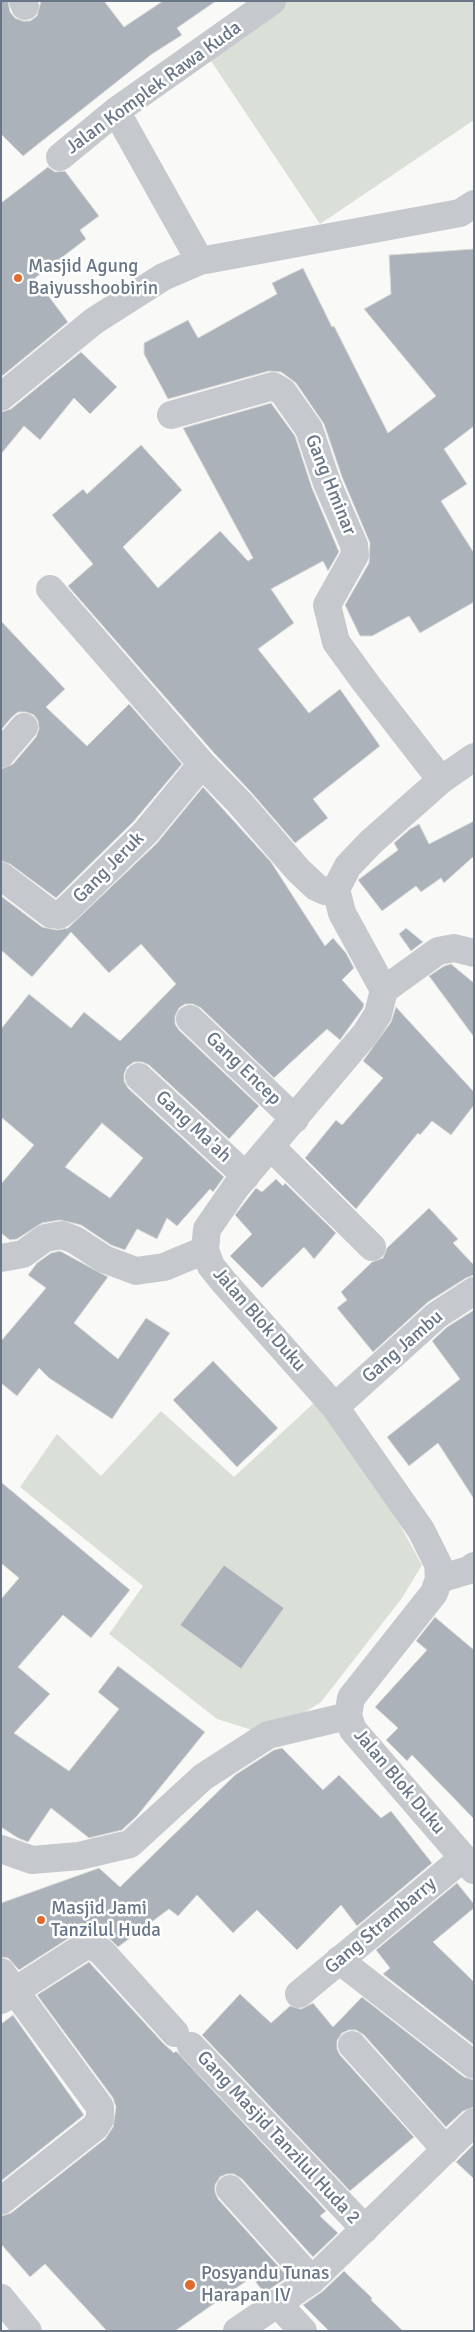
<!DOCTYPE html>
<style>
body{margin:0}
#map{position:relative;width:475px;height:2332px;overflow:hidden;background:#f9f9f7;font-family:Signika,sans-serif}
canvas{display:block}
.frame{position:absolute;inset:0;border:2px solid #697687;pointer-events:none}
</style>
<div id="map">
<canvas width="475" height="2332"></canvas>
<div class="frame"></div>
</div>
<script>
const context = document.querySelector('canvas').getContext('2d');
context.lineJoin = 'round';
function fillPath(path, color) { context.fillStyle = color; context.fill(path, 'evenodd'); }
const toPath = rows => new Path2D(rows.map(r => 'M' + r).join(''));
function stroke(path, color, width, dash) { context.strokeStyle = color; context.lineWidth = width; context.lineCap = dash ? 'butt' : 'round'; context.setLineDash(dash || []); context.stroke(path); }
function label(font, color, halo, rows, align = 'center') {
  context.font = font + ' Signika,sans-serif'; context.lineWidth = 5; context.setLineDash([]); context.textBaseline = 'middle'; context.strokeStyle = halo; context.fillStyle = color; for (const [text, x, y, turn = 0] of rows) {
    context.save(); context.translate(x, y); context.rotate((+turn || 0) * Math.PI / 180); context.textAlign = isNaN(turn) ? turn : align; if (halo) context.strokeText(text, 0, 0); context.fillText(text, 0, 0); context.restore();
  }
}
fillPath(toPath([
 [281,1,474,1,474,120,320,224,205,52],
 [317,1400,376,1481,422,1565,402,1598,321,1702,296,1718,252,1730,217,1719,109,1634,143,1586,20,1487,57,1434,101,1476,161,1411,234,1477]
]), '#dae0d8');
const building = toPath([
 [1,1,8,1,10,12,15,18,23,21,30,21,37,16,41,1,104,1,124,27,163,1,216,1,177,28,182,35,152,54,23,156,1,134,1,1],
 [48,167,55,172,65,171,99,216,80,230,86,239,35,278,68,322,1,377,1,203,48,167],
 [474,249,474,426,444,449,467,484,441,501,474,553,474,602,420,633,409,616,372,636,360,636,345,605,369,563,370,543,342,477,324,424,296,383,281,372,269,371,168,399,144,354,144,343,188,320,198,338,277,294,272,283,303,268,332,327,334,326,388,433,436,396,364,309,391,294,389,255,474,249],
 [81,352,117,387,90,414,74,398,40,440,24,426,1,454,1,412,11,409,81,352],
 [271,403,295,436,312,488,339,552,328,571,323,561,271,589,294,623,258,649,309,713,340,689,380,746,313,799,328,818,295,843,250,791,214,753,68,586,93,564,52,515,83,489,87,494,141,445,182,490,123,547,158,588,220,531,248,561,253,558,183,428,271,403],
 [1,621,65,689,46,707,87,746,129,704,182,764,134,821,56,898,10,864,1,861,1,769,13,764,36,737,39,729,38,721,34,715,26,712,18,712,12,717,1,730,1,621],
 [203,787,271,862,325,946,333,938,346,953,354,968,342,980,364,1004,363,1008,340,1040,327,1029,274,1078,201,1008,193,1004,185,1004,179,1008,175,1016,175,1024,179,1030,259,1106,229,1139,149,1065,142,1062,134,1062,127,1067,124,1074,124,1081,128,1088,224,1177,213,1192,210,1189,177,1226,167,1218,157,1239,137,1229,125,1250,111,1245,81,1225,60,1220,42,1223,17,1239,10,1240,1,1233,1,1184,34,1145,1,1117,1,1029,29,994,71,1028,84,1012,120,1041,176,984,141,944,109,973,71,932,32,977,1,950,1,896,42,927,57,930,68,928,157,843,203,787],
 [102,1123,143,1158,110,1198,65,1167,102,1123],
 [474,821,474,856,444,883,441,878,421,892,416,886,382,911,358,880,398,850,394,843,410,829,419,824,429,844,474,821],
 [406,928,423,942,411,951,399,934,406,928],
 [451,964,474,983,474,1037,429,976,444,966,451,964],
 [396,1007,474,1092,474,1105,451,1135,432,1121,420,1135,418,1133,356,1209,305,1158,336,1120,342,1125,383,1078,363,1061,391,1022,396,1007],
 [276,1179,283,1186,285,1183,336,1233,314,1259,304,1247,262,1288,230,1256,252,1234,235,1215,256,1188,262,1192,276,1179],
 [429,1208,458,1239,453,1243,474,1265,474,1275,466,1278,428,1302,373,1352,337,1308,347,1300,341,1292,372,1262,383,1258,387,1248,429,1208],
 [60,1251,108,1277,74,1323,118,1359,146,1318,170,1333,112,1419,49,1378,39,1368,17,1396,1,1383,1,1341,46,1288,28,1275,37,1263,51,1253,60,1251],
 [474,1310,474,1499,438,1443,409,1466,387,1437,460,1379,432,1341,447,1327,474,1310],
 [213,1361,278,1428,237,1467,173,1400,213,1361],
 [1,1482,130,1590,91,1638,63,1615,18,1667,50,1694,14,1733,69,1771,119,1709,98,1692,118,1666,205,1732,137,1816,122,1830,89,1838,51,1808,28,1842,18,1838,1,1827,1,1599,19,1578,1,1563,1,1482],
 [224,1565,284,1608,241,1669,180,1625,224,1565],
 [435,1617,474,1650,474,1819,412,1755,407,1761,386,1740,398,1728,375,1707,427,1650,416,1641,435,1617],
 [282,1748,323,1790,339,1775,381,1818,391,1811,432,1863,357,1926,341,1905,297,1950,257,1910,233,1933,197,1895,178,1916,169,1909,118,1947,108,1937,87,1928,80,1931,19,1970,8,1958,1,1957,1,1903,99,1868,120,1887,235,1775,274,1750,282,1748],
 [457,1883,474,1904,474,1908,433,1942,474,1982,474,2045,383,1974,390,1968,376,1950,457,1883],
 [89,1962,163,2043,174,2053,176,2051,326,2211,320,2216,338,2233,313,2257,242,2179,234,2174,227,2174,220,2177,215,2185,215,2192,218,2199,288,2277,264,2293,252,2277,175,2331,107,2331,45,2264,30,2277,1,2244,1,2216,11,2213,105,2139,113,2127,116,2107,113,2098,37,1995,89,1962],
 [240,1994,271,2023,290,2006,301,2009,313,2003,333,2027,362,1997,464,2077,474,2080,474,2107,463,2111,446,2127,364,2035,356,2030,349,2030,342,2033,337,2041,337,2049,340,2055,414,2137,350,2191,202,2035,240,1994],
 [13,2015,84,2115,1,2181,1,2024,13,2015],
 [474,2144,474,2179,456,2162,474,2144],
 [344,2271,372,2298,371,2300,403,2331,329,2331,303,2305,323,2291,344,2271]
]);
fillPath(building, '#acb2b9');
stroke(building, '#dbdbd9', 1);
stroke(toPath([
 [23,1,25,6],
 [60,157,116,111,272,1],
 [200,261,460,213,474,204],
 [1,397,94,321,163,277,200,261,116,111],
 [171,415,273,386,283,392,309,429,327,483,354,545,355,555,327,605,336,642,365,682,441,780],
 [50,589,202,764,239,802,298,870,316,887,325,891,336,889],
 [1,754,24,727],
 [474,757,441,780,371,842,348,866,336,889,342,913,384,990,378,1014,366,1033,236,1187,207,1229,205,1250,211,1266,223,1281,335,1407,421,1530,438,1564,439,1579,434,1593,351,1698,348,1716,353,1730,474,1870],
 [1,876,51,914,59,915,67,909,146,832,202,764],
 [384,990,438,951,454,948,474,953],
 [190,1019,295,1119],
 [139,1077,246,1176],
 [271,1147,372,1247],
 [1,1258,23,1254,45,1238,62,1235,75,1240,104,1259,136,1271,164,1267,205,1250],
 [335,1407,437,1315,474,1291],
 [439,1579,469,1570,474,1566],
 [1,1849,32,1860,79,1856,130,1844,203,1777,268,1735,348,1716],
 [339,1960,474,2065],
 [1,1972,100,2107,100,2119,95,2127,1,2201],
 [299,1994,463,1858],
 [1,2000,88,1944,101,1951,175,2033],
 [352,2045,446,2150],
 [191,2046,365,2229],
 [230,2189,312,2280],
 [1,2298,28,2331],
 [277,2303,303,2331],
 [237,2331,312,2280,474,2122]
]), '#c5c8cc', 28);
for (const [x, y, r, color] of [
 [18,278,5,"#e06b30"],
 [41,1920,5,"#e06b30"],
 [190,2285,6,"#e06b30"]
]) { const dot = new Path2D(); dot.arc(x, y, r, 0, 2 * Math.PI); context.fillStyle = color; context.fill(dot); stroke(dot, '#fff', 2); }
label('19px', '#697687', '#fff', [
 ["Jalan Komplek Rawa Kuda",154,88,-36],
 ["Gang Hminar",330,485,68],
 ["Gang Jeruk",109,868,-45],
 ["Gang Encep",243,1069,44],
 ["Gang Ma'ah",193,1127,43],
 ["Jalan Blok Duku",259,1320,49],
 ["Gang Jambu",403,1347,-41],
 ["Jalan Blok Duku",399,1782,50],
 ["Gang Strambarry",381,1926,-40],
 ["Gang Masjid Tanzilul Huda 2",278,2138,47]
]);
label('19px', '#697687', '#fff', [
 ["Masjid Agung",28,267],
 ["Baiyusshoobirin",28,289],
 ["Masjid Jami",51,1909],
 ["Tanzilul Huda",51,1931],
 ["Posyandu Tunas",201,2274],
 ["Harapan IV",201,2296]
], 'left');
</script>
